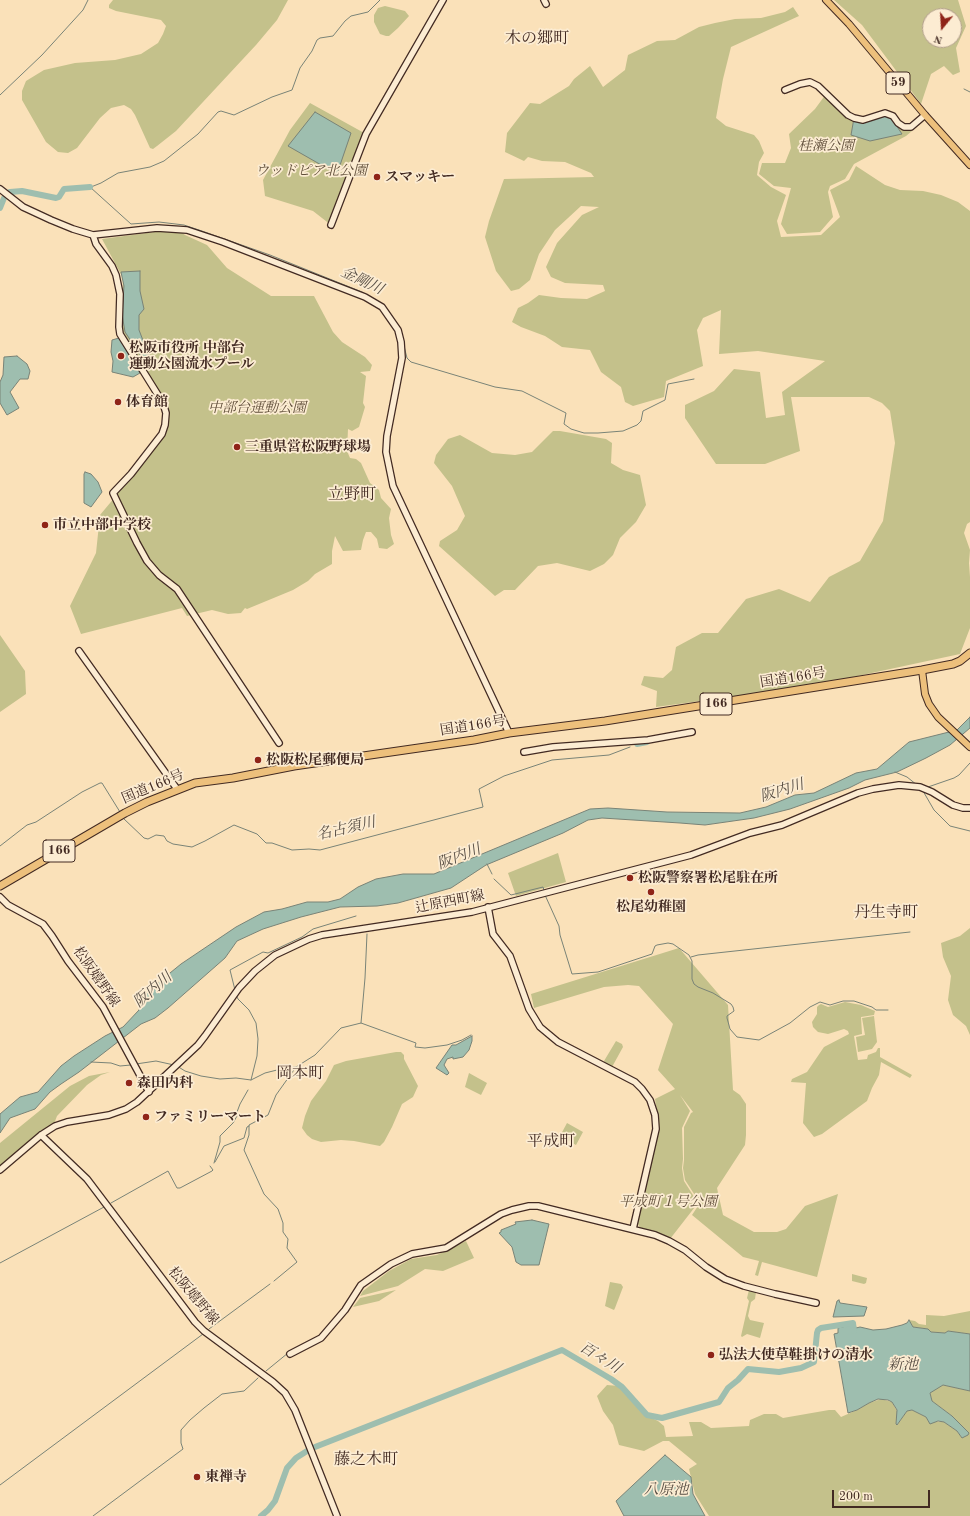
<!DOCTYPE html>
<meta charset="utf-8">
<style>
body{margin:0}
#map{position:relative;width:970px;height:1516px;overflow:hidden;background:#fae1b9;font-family:"Old Standard TT",serif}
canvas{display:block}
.north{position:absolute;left:922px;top:8px;width:40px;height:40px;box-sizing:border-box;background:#fcecd2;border:1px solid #b29e8c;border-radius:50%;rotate:198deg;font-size:11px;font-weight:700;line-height:16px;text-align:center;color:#422a22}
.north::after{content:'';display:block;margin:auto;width:14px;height:18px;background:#8f2418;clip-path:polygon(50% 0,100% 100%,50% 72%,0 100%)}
.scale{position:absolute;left:832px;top:1490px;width:98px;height:18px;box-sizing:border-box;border:2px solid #422a22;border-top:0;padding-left:5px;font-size:12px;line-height:14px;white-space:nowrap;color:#422a22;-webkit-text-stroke:3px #fcecd2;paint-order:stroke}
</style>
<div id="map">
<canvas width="970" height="1516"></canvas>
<div class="north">N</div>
<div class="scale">200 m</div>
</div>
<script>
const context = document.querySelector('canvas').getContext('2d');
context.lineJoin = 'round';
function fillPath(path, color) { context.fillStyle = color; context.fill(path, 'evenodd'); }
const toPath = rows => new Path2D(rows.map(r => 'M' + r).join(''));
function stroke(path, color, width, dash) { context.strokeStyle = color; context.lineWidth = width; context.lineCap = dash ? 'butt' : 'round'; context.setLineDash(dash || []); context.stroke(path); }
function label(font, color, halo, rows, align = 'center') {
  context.font = font + ' "Old Standard TT","Noto Serif JP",serif'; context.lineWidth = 3.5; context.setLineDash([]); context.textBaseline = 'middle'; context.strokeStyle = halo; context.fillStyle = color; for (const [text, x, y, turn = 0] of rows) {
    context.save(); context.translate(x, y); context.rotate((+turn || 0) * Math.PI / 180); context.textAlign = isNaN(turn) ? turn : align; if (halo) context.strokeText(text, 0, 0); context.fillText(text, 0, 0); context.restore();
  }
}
fillPath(toPath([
 [113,0,288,0,277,20,256,45,176,131,157,146,153,149,150,148,135,115,131,109,124,105,111,108,100,118,77,148,68,153,58,152,46,142,22,100,22,91,26,81,44,70,75,63,115,60,141,54,158,43,163,34,166,26,161,20,116,11,109,8,109,5],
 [834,0,958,0,966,26,956,48,960,72,953,75,944,66,931,74,921,104,862,25],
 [930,16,954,16,954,40,930,40],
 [385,6,405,11,409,16,398,28,389,36,386,36,380,34,374,22,374,15,378,8],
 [793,7,799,16,731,47,723,79,716,118,726,126,754,135,759,141,764,153,759,162,757,175,771,187,786,195,777,221,781,237,821,235,840,217,830,190,849,180,856,166,885,185,900,190,923,191,941,195,958,202,970,211,970,522,967,524,964,533,970,550,969,563,970,577,970,628,960,654,811,686,656,707,657,691,641,685,644,676,663,678,672,670,676,647,702,633,718,633,746,599,779,589,810,602,829,577,860,561,883,521,895,443,890,411,882,403,869,397,791,397,800,451,765,464,716,464,685,418,685,405,714,391,734,369,760,372,766,418,785,415,782,392,825,361,758,351,719,354,721,310,703,318,697,330,703,366,666,381,664,397,633,406,625,402,621,387,601,372,590,350,562,347,545,336,521,327,512,322,518,308,528,303,539,295,561,298,587,299,605,291,603,285,565,283,551,277,546,267,557,243,582,215,599,207,581,206,555,230,539,254,530,280,519,289,511,291,496,271,485,237,489,221,504,179,594,177,591,173,565,162,542,161,528,157,524,161,505,152,507,133,530,103,540,104,569,86,574,79,590,66,603,87,625,70,628,55,657,41,675,40,699,27,715,23,735,19,761,18,785,12],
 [826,94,854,118,898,123,911,127,912,131,906,136,854,164,845,179,830,186,828,192,833,217,820,232,787,234,781,224,791,188,774,186,759,174,762,163,785,163,791,148,789,134,815,109],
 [310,103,366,134,331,225,313,211,265,196,263,180,290,130],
 [177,229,185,235,207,245,227,268,271,296,314,296,333,332,342,342,365,357,372,365,370,371,360,372,366,376,363,403,365,407,359,427,352,431,348,429,347,451,350,458,356,459,361,463,370,483,379,490,381,498,391,509,389,518,391,535,394,544,387,549,379,548,377,539,371,532,366,532,363,540,361,550,343,551,335,536,332,551,332,564,315,574,308,581,293,590,247,609,245,608,241,613,228,614,212,610,187,616,182,608,81,634,70,606,96,553,100,515,115,497,162,434,165,425,163,403,122,330,123,278,102,239],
 [553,431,560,431,606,439,612,443,611,463,623,470,640,475,646,505,636,522,620,538,613,555,604,564,590,571,557,563,538,566,515,590,504,590,495,596,439,546,440,541,457,530,465,516,452,486,434,463,436,455,448,439,460,435,492,453,515,455,532,452],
 [0,635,25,671,26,694,0,712],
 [558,853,566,882,516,896,508,873],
 [970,928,970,1035,966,1026,953,1015,948,1000,951,976,943,957,941,943,960,936],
 [679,948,728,1005,733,1090,740,1095,746,1104,746,1135,745,1145,717,1188,723,1215,754,1232,777,1232,786,1229,805,1206,838,1194,817,1277,762,1262,758,1276,755,1275,759,1261,743,1257,692,1215,700,1203,685,1180,683,1168,684,1160,684,1127,691,1113,693,1112,680,1095,690,1111,682,1128,683,1159,682,1168,684,1181,698,1203,670,1239,640,1228,637,1222,659,1125,655,1099,675,1089,658,1070,673,1024,639,986,628,985,604,987,534,1008,531,994],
 [845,1002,861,1005,875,1011,874,1015,861,1017,862,1034,854,1036,858,1060,867,1059,868,1055,876,1052,878,1048,880,1048,880,1057,912,1075,910,1078,881,1062,879,1075,872,1088,867,1101,822,1134,814,1137,803,1123,806,1083,791,1082,792,1079,807,1072,824,1047,849,1034,848,1031,844,1029,828,1034,818,1032,813,1027,812,1022,817,1014,817,1007,819,1005,821,1004,828,1007],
 [874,1016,877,1042,872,1049,858,1052,856,1037,865,1035,862,1018],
 [616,1041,622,1044,623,1047,612,1067,605,1064,604,1061],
 [396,1052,401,1052,404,1055,404,1059,418,1086,413,1097,402,1104,392,1127,384,1142,380,1146,354,1141,341,1140,321,1142,312,1139,307,1135,302,1128,305,1116,311,1101,326,1081,334,1065,346,1061],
 [110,1072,101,1075,87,1085,57,1116,54,1124,38,1134,0,1166,0,1143,70,1086,89,1076],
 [469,1073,487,1083,481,1095,465,1087],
 [567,1123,583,1132,576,1145,560,1136],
 [466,1241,474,1258,443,1271,425,1269,398,1286,360,1296,363,1291,389,1271,411,1259,437,1255],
 [852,1274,867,1278,866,1283,864,1284,852,1281],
 [610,1282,621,1284,623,1287,615,1308,614,1310,605,1306],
 [396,1290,379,1301,353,1307,360,1298],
 [749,1290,756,1292,755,1299,751,1302,748,1316,750,1320,764,1323,760,1338,747,1334,742,1337,741,1336,749,1301,747,1298],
 [970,1311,970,1334,948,1331,945,1333,931,1332,928,1329,913,1327,909,1320,915,1321,919,1324,926,1325,926,1315,944,1316],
 [607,1385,619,1386,629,1391,646,1415,658,1421,664,1426,666,1437,693,1436,689,1422,701,1422,711,1428,749,1426,750,1420,764,1414,776,1414,783,1418,829,1410,835,1410,841,1417,857,1410,869,1403,881,1399,892,1402,898,1413,896,1424,897,1425,907,1411,912,1410,926,1417,929,1422,944,1422,957,1431,962,1438,968,1433,952,1416,932,1401,930,1392,943,1385,970,1391,970,1516,709,1516,695,1494,689,1469,697,1464,669,1441,663,1441,644,1451,619,1445,613,1425,603,1411,597,1396]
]), '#c4c18b');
const water = toPath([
 [315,112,351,133,337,174,288,146,315,112],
 [885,113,893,116,896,125,902,134,870,141,851,135,854,118,863,120,885,113],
 [140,271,140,291,144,309,139,315,139,330,144,343,151,348,145,362,125,332,122,314,124,286,121,272,140,271],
 [119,338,140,373,133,377,112,372,113,361,111,352,112,340,119,338],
 [17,356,27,364,30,371,28,379,20,379,10,392,19,408,7,415,0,403,0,382,3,375,4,357,17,356],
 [85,472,91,474,98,482,102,492,91,507,84,503,84,474,85,472],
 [970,717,970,728,950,745,926,758,897,772,865,780,849,788,790,809,754,818,705,825,680,823,602,818,588,820,563,833,486,865,451,888,398,903,377,906,340,907,301,917,263,929,237,941,225,958,168,1008,155,1018,141,1024,79,1072,61,1084,50,1092,35,1109,10,1118,0,1133,0,1114,20,1097,38,1092,61,1066,74,1056,105,1036,123,1027,139,1010,143,995,181,964,236,927,264,912,282,909,307,902,328,902,340,899,358,887,376,879,403,874,434,874,590,809,608,808,667,812,740,813,766,807,795,795,814,793,856,773,877,769,909,742,957,730,970,717],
 [472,1036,472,1041,469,1050,463,1057,453,1059,453,1057,447,1059,444,1065,449,1073,447,1075,436,1068,452,1045,456,1045,472,1036],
 [532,1220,549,1224,539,1265,521,1265,516,1262,512,1247,499,1233,501,1232,501,1230,516,1224,515,1222,532,1220],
 [839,1300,840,1303,867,1307,864,1316,833,1317,837,1301,839,1300],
 [909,1320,913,1327,928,1329,931,1332,945,1333,948,1331,970,1334,970,1391,943,1385,930,1393,932,1401,952,1416,969,1433,968,1435,962,1438,957,1431,944,1422,938,1421,930,1424,926,1417,912,1410,907,1411,897,1425,896,1424,897,1410,892,1402,888,1400,878,1399,869,1403,857,1410,848,1413,834,1334,838,1333,838,1328,855,1324,856,1328,860,1327,873,1330,886,1329,902,1325,907,1323,909,1320],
 [665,1455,691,1477,693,1494,705,1516,624,1516,616,1501,665,1455]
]);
fillPath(water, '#9ebeaf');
stroke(water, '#798377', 1);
stroke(toPath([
 [964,89,970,92],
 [0,95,42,55,83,10,88,0],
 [90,187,131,224,159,222,184,225,199,230,270,255,362,292,381,303],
 [91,187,101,183,118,173,150,167,164,161,198,134,218,112,221,111,234,115,272,97,292,90,300,68,312,51,317,40,320,38,333,36,345,21,351,16,368,12,380,0],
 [385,307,396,322],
 [404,346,407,358,411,362,495,387,522,391,566,413,564,424,571,429,584,433,598,433,623,431,637,425,641,421,643,411,665,400,668,384,694,379],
 [895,772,907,777,917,785],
 [928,787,954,778,959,775,970,763],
 [923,791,934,810,950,826,970,831],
 [123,818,144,838,148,839,156,835,164,836,167,841,173,844,192,847,205,841,234,825,257,834,266,843,272,843,292,850,309,849,320,850,483,807,479,789,504,776,552,760,609,755,630,747],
 [0,846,27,825,36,822,82,792,100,783,102,783,120,812],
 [487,864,492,874],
 [494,879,511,895,543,887,544,890],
 [545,895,559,926,560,935,572,974,598,972,652,954,655,946,657,945,668,943,673,944,689,955,692,961,692,979,694,984,698,987,713,993,731,1004,733,1007,734,1011,727,1016,727,1018,730,1029,737,1037,759,1040,790,1023,810,1007,820,1002,830,1005,843,1001,854,1001,872,1007,876,1010,888,1010],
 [691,957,698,955,910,932],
 [235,990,230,970,263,952,268,953,302,937,313,929,356,916],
 [236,995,238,999,249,1010,256,1023,258,1039,257,1056,251,1080],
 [361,1023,365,978,367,934],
 [91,1062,111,1063,120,1066,131,1065],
 [136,1064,156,1061,174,1065],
 [177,1066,185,1071,201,1076,220,1079,236,1078,251,1080,265,1073,285,1068,296,1067],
 [215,1162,224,1146,244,1138,247,1127,249,1126],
 [214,1163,220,1142,220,1136,233,1123,237,1116,237,1112,240,1104,248,1090],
 [111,1203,168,1171,177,1188,180,1188,212,1171,213,1170,210,1166],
 [0,1263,104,1207],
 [274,1281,297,1262,287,1248,288,1239,283,1232,283,1223,278,1209,264,1194,244,1150,249,1135,249,1125,268,1115,276,1095,296,1067,315,1055,341,1028,361,1023,416,1043,415,1047,425,1048,447,1045,462,1040,471,1035],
 [209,1329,270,1284],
 [266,1371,288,1353],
 [0,1485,203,1334],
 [93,1516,183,1449,181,1443,181,1430,190,1420,204,1408,222,1394,244,1391,258,1378]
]), '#798377', 1);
stroke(toPath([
 [10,192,22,191,56,198,59,197,64,189,90,187],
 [0,208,4,198],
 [637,744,647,742],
 [315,1447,562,1350,611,1379,622,1387,647,1415,662,1418,719,1402,728,1388,738,1380,748,1369,779,1372,801,1368,814,1362,817,1333,818,1330,821,1328,853,1323,854,1331],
 [261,1516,268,1510,275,1501,287,1468,296,1458,307,1451]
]), '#9ebeaf', 6);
const secondary = toPath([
 [544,0,546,4],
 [785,90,800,84,810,82,818,86,848,115,854,118,863,120,885,113,893,116,898,123,904,127,911,127,925,115],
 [0,189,23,207,51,220,73,229,93,235,157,228,187,230,223,242,365,297,382,307,398,330,401,342,402,358,387,436,386,452,393,486,509,733],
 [331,225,366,134,443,0],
 [93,235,96,244,112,266,116,275,120,294,119,327,120,334,163,403,166,413,165,425,162,434,131,474,113,493,137,543,147,561,159,575,177,589,279,743],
 [79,651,177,789],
 [524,752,553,747,648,740,692,732],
 [0,897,8,905,43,924,52,936,68,961,103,1007,149,1092],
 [488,907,493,934,510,956,529,1009,540,1027,558,1042,635,1082,642,1089,650,1100,655,1115,656,1129,633,1229],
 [41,1135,87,1179,195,1322,204,1331,273,1382,285,1393,295,1410,337,1516],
 [0,1170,41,1135,55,1126,67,1122,109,1115,126,1109,137,1102,198,1045,205,1036,239,988,255,971,275,955,309,939,322,935,472,912,691,855,750,833,782,825,858,793,873,789,899,785,920,787,932,792,953,805,963,808,970,808],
 [290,1354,321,1338,345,1310,361,1285,391,1264,412,1254,446,1248,501,1214,512,1210,529,1206,538,1206,655,1235,669,1241,685,1250,706,1267,725,1279,744,1286,775,1294,816,1303]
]);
const primary = toPath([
 [826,0,849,24,925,115,970,165],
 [922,670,925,694,929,704,938,717,970,747]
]);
const highway = toPath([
 [0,886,125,813,147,802,195,783,233,778,294,766,474,740,509,733,605,721,922,670,953,664,960,661,970,653]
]);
stroke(secondary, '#422a22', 8);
stroke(primary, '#422a22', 8);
stroke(highway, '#422a22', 9);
stroke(secondary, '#fcecd2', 5.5);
stroke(primary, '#edc07c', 6);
stroke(highway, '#edc07c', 7);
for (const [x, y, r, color] of [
 [377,177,4,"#8f2418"],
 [121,356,4,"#8f2418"],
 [118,402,4,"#8f2418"],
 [237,447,4,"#8f2418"],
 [45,525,4,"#8f2418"],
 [258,760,4,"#8f2418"],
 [630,878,4,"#8f2418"],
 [651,892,4,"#8f2418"],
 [129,1083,4,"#8f2418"],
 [146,1117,4,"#8f2418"],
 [711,1355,4,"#8f2418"],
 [197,1477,4,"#8f2418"]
]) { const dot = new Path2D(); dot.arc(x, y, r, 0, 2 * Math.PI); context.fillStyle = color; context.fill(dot); stroke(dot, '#fcecd2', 1.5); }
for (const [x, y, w] of [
 [898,83,24],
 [716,704,32],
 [59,851,32]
]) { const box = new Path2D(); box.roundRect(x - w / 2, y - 11, w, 22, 3); context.fillStyle = '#fcecd2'; context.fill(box); stroke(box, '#422a22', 1); }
label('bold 13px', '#422a22', null, [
 ["59",898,83],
 ["166",716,704],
 ["166",59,851]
]);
label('italic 14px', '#62503c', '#fcecd2', [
 ["桂瀬公園",826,146],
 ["ウッドピア北公園",311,171],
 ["中部台運動公園",257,408],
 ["平成町１号公園",668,1202]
]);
label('bold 14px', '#422a22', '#fcecd2', [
 ["スマッキー",385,177],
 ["松阪市役所 中部台",129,348],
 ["運動公園流水プール",129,364],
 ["体育館",126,402],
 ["三重県営松阪野球場",245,447],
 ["市立中部中学校",53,525],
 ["松阪松尾郵便局",266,760],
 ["松阪警察署松尾駐在所",638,878],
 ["松尾幼稚園",651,907,"center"],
 ["森田内科",137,1083],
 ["ファミリーマート",154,1117],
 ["弘法大使草鞋掛けの清水",719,1355],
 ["東禅寺",205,1477]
], 'left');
label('14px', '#422a22', '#fcecd2', [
 ["国道166号",793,678,-9],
 ["国道166号",473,726,-9],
 ["国道166号",153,787,-23],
 ["辻原西町線",450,902,-11],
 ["松阪嬉野線",96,977,55],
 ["松阪嬉野線",193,1296,50]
]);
label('italic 15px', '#594f45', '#fcecd2', [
 ["金剛川",362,281,26],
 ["阪内川",782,791,-17],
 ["名古須川",346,829,-13],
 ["阪内川",459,857,-21],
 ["阪内川",153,990,-41],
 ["百々川",600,1358,32],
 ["新池",903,1365],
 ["八原池",666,1490]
]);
label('16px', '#422a22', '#fcecd2', [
 ["木の郷町",537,39],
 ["立野町",352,495],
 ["丹生寺町",886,913],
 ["岡本町",300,1074],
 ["平成町",551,1142],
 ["藤之木町",366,1460]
]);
</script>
